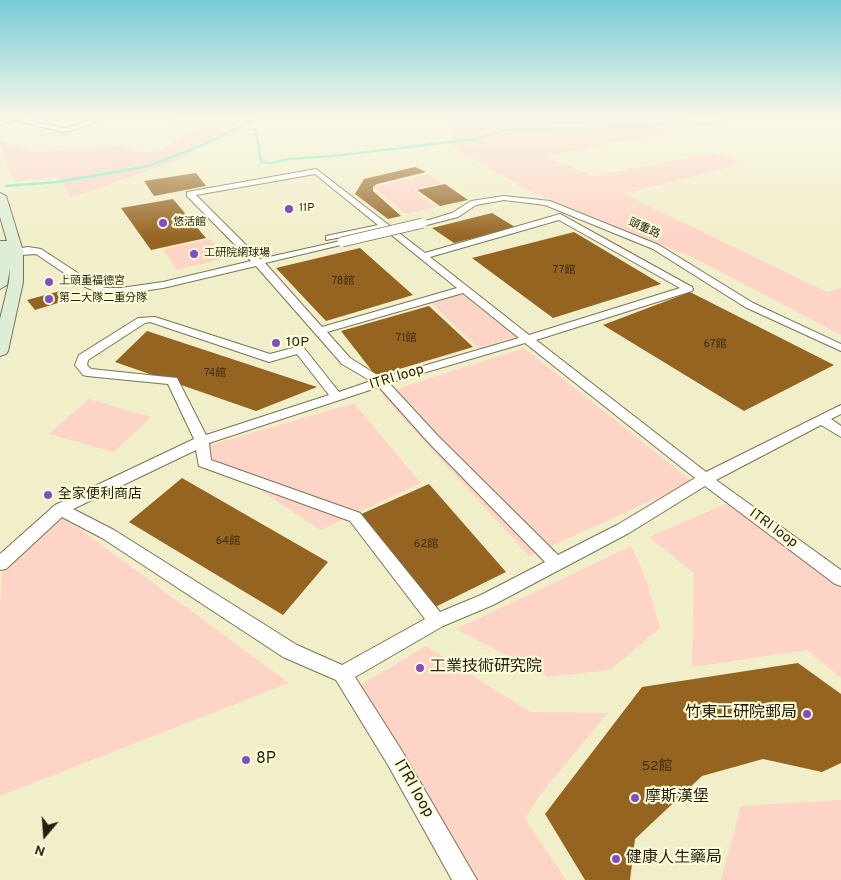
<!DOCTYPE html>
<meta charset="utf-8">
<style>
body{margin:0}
#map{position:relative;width:841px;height:880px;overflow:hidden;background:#f1eeca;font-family:Overpass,sans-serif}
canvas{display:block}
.north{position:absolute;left:20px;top:810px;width:50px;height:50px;-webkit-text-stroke:4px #fefbd7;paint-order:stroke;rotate:198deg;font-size:14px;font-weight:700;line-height:20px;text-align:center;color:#211f12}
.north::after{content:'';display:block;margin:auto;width:18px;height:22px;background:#211f12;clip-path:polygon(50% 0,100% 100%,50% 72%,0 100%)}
</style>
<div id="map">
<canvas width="841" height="880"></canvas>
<div class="north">N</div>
</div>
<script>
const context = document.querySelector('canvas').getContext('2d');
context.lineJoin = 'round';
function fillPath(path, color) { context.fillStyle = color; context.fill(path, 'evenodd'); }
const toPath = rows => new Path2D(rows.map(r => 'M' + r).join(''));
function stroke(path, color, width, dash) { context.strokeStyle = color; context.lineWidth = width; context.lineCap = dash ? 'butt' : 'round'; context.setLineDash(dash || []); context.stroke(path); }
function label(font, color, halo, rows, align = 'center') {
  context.font = font + ' Overpass,"Noto Sans TC",sans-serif'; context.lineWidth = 4.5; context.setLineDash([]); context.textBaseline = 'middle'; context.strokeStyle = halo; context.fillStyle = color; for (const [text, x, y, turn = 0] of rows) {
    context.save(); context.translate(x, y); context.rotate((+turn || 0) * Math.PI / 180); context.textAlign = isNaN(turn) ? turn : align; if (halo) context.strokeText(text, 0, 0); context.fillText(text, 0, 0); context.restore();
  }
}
fillPath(toPath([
 [145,116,269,116,231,126,181,159,71,198,58,176,15,182,0,145,0,140,35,152,119,146,145,153,165,149,187,131,209,125,177,123],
 [441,116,716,116,729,121,545,156,594,176,712,153,744,163,624,194,827,292,841,288,841,335,694,258,527,190,452,146,455,128],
 [427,174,442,183,413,190,436,207,406,214,373,187],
 [210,239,226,258,177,270,163,249],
 [465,294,518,336,478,348,430,302],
 [524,348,693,482,529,556,381,394],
 [89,399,151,417,114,452,49,434],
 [354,403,421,483,321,530,197,449],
 [728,503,841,586,841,678,807,650,692,667,694,573,649,537],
 [57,512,289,683,0,796,0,608,3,559],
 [631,546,646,579,660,628,610,670,548,677,456,629],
 [426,646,530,712,608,713,539,796,525,819,566,880,458,880,352,690],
 [841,800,841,880,721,880,741,806]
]), '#fed4c7');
stroke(toPath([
 [173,116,217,119,253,116],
 [237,128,256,130,261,162,271,163,289,159,333,156,475,139,505,130,645,126,723,116],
 [6,186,58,182,149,166,205,144,261,116]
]), '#72efc4', 2.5);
fillPath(toPath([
 [415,167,426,172,377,184,373,187,373,191,401,216,388,219,355,194,364,179],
 [196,173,206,186,154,196,144,181],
 [445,184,468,200,440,206,417,190],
 [173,199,206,238,151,250,121,208],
 [492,213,515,227,454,243,432,228],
 [574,232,661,284,553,318,472,258],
 [360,248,413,295,326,321,276,268],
 [64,290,71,299,35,310,27,300],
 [690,292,834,365,744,411,603,325],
 [429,306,473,347,376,376,341,331],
 [147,331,317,387,256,411,115,362],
 [182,478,328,562,283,615,129,522],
 [429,484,506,572,421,614,350,519],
 [798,663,841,694,841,763,822,772,763,759,702,776,635,839,630,880,585,880,545,814,642,687]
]), '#956421');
const minor = toPath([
 [98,116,107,116,86,126,64,132,16,121,0,125,0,121,16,117,64,128,82,124,98,116],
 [316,169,425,253,560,214,692,287,693,289,692,291,536,340,706,472,841,405,841,414,831,419,841,426,841,437,821,425,716,480,841,570,841,586,835,584,705,486,629,533,493,605,443,626,355,677,402,751,477,880,452,880,388,765,336,680,283,657,102,538,62,517,6,569,0,570,0,554,55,505,194,439,168,384,87,376,83,375,75,365,79,355,138,318,155,317,270,354,300,346,304,348,339,392,371,381,342,364,256,266,163,288,121,294,104,294,85,287,36,254,6,256,1,253,3,251,28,247,41,249,93,283,105,288,121,288,163,282,251,261,187,196,187,192,316,169],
 [315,174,378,225,326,236,326,240,384,229,457,288,322,327,265,263,345,244,345,240,260,259,196,195,315,174],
 [559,220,680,288,529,335,430,257,559,220],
 [463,293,519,338,382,378,350,358,327,332,463,293],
 [150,322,269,362,297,354,329,395,206,435,177,378,91,369,87,365,88,360,145,323,150,322],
 [525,343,695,478,617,525,558,555,438,436,389,383,525,343],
 [379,387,428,442,545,562,481,595,440,612,360,513,211,460,209,443,379,387],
 [196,450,199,466,350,521,425,619,342,665,297,645,114,530,73,509,196,450],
 [504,196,550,201,659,245,753,303,841,344,841,351,745,307,653,249,545,205,504,200,476,205,458,217,423,226,419,223,452,213,471,201,504,196]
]);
const secondary = toPath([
 [0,193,6,196,23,251,23,282,8,351,6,354,0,356,0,319,9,282,10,268,7,285,0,289,0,241,7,241,0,217,0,193]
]);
stroke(minor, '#797555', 2);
stroke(secondary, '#797555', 2);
fillPath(minor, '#fff');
fillPath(secondary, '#deeed6');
const minorBridge = toPath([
 [342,242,423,223]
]);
stroke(minorBridge, '#797555', 11, []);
stroke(minorBridge, '#fff', 9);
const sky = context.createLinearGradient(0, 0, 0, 239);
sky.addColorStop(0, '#79ccda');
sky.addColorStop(0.49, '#f9f7e7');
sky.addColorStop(1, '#f9f7e700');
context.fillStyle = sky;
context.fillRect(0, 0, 841, 239);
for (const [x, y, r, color] of [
 [289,209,5,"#804dc5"],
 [163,223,5,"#804dc5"],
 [194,254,5,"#804dc5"],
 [49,282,5,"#804dc5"],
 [49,299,5,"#804dc5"],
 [276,343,5,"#804dc5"],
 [48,495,5,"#804dc5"],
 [420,668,5,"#804dc5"],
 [807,714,5,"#804dc5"],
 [246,760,5,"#804dc5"],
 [635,798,5,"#804dc5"],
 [616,859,5,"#804dc5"]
]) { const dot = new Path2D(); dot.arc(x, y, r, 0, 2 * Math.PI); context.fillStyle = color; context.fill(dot); stroke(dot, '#fefbd7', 2); }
label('11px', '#211f12', '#fefbd7', [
 ["11P",299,209],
 ["悠活館",173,223],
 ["工研院網球場",204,254],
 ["上頭重福德宮",59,282],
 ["第二大隊二重分隊",59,299]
], 'left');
label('11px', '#211f12', '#fefbd7', [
 ["頭重路",644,229,24]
]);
label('11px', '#3e3016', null, [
 ["77館",564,271],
 ["78館",343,282],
 ["71館",406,339],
 ["67館",715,345],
 ["74館",215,374],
 ["64館",228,542],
 ["62館",426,545]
]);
label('14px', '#211f12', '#fefbd7', [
 ["10P",286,343],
 ["全家便利商店",58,495]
], 'left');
label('14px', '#211f12', '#fefbd7', [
 ["ITRI loop",397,378,-17],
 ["ITRI loop",773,529,36]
]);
label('14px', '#3e3016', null, [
 ["52館",657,767]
]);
label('16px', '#211f12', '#fefbd7', [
 ["工業技術研究院",430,668],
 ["竹東工研院郵局",797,714,"right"],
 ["8P",256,760],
 ["摩斯漢堡",645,798],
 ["健康人生藥局",626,859]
], 'left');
label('16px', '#211f12', '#fefbd7', [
 ["ITRI loop",413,789,60]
]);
</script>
